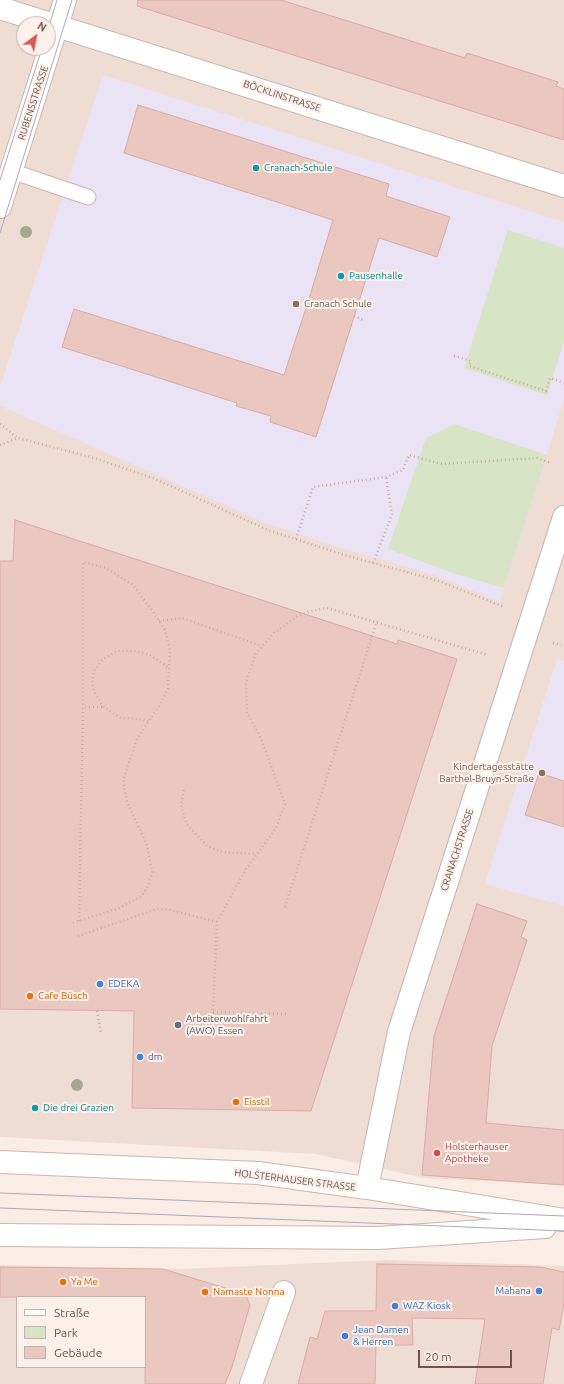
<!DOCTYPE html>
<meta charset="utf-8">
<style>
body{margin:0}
#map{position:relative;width:564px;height:1384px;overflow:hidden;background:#f9ede5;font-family:Ubuntu,sans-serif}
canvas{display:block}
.legend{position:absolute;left:16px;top:1296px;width:130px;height:72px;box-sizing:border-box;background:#fcf1ea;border:1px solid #c3b1ac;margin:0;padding:5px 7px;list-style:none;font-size:12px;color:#6e524e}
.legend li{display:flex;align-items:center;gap:8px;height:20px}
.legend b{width:20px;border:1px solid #c3b1ac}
.north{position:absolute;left:16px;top:16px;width:40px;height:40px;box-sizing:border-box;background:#fcf1ea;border:1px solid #c3b1ac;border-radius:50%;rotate:32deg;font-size:11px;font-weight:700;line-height:16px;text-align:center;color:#6e524e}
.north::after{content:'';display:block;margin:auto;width:14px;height:18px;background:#d35b5a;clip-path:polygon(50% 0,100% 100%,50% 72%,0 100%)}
.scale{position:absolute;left:418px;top:1350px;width:94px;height:18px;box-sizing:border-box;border:2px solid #6e524e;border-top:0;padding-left:5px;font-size:12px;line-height:14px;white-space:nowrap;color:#6e524e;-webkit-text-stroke:3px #fcf1ea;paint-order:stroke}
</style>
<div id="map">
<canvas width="564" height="1384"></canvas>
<ul class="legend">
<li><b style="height:5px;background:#fff"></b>Straße</li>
<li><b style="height:11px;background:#d8e4c5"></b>Park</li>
<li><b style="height:11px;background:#eac8c0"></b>Gebäude</li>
</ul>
<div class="north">N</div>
<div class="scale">20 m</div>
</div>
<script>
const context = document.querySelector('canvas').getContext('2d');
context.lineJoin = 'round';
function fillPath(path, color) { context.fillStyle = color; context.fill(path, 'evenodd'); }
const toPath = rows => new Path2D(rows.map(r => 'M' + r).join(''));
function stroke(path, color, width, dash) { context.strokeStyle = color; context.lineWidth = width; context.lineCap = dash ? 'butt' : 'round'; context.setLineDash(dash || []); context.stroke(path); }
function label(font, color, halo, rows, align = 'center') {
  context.font = font + ' Ubuntu,sans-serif'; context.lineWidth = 4; context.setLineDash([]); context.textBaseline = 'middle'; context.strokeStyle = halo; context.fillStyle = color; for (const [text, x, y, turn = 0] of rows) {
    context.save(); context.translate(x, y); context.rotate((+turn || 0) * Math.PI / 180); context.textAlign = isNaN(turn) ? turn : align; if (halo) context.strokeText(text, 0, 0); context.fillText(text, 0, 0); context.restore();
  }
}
fillPath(toPath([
 [0,0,564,0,564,1185,424,1178,316,1154,0,1137],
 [24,24,48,24,48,48,24,48],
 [387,1260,564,1266,564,1384,0,1384,0,1265,181,1269],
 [17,1297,145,1297,145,1367,17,1367]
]), '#efddd4');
fillPath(toPath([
 [103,75,564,222,564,400,500,602,437,576,331,545,266,523,0,406,0,387],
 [557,659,564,661,564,906,485,884]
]), '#eae2f5');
fillPath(toPath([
 [508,230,564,248,564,341,547,395,464,368],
 [454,424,547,455,504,588,456,574,388,549,426,438]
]), '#d8e4c5');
const building = toPath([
 [138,0,281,0,465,58,467,53,558,82,556,86,564,89,564,140,137,6,138,0],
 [138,105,389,184,386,196,450,217,437,257,379,238,316,437,270,422,271,416,236,406,237,403,62,347,74,309,284,375,308,302,333,220,124,153,138,105],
 [15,520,397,644,398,640,457,659,311,1111,132,1108,134,1011,0,1009,0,561,13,561,15,520],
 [539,773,564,781,564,827,525,815,539,773],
 [477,904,527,921,521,937,527,940,492,1046,486,1123,564,1130,564,1185,422,1175,434,1036,477,904],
 [377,1264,540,1267,564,1272,564,1304,559,1330,552,1328,543,1384,475,1384,485,1319,412,1318,413,1345,376,1345,375,1384,298,1384,310,1337,317,1339,325,1311,376,1311,377,1264],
 [0,1267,163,1269,245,1294,250,1305,232,1367,225,1384,145,1384,145,1297,0,1297,0,1267]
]);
fillPath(building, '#eac8c0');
stroke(building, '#dbaca3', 1);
const lane = toPath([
 [11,171,88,197]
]);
const street = toPath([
 [0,8,564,186],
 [367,1188,399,1032,564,517],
 [251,1384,284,1292]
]);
const secondary = toPath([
 [0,207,65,0],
 [0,1162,258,1173,367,1188,564,1220],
 [0,1235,378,1238,545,1227]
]);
stroke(lane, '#c8b4ad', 17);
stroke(street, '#c8b4ad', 24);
stroke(secondary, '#cdb5ae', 24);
stroke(toPath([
 [303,300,308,302],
 [354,316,363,320],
 [454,356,471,361,469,366,546,391,550,378,564,383],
 [0,424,18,438],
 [0,445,18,438,94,458,153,478,268,530,344,555,439,581,504,607],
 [296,539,313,487,386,477,403,470,409,455,442,464,537,458,551,463],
 [373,563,392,515,386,477],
 [159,621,182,618,262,646],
 [553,643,564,646],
 [148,722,142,719,121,718,104,707,95,694,92,683,94,671,102,660,117,651,134,651,150,655,169,668],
 [184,790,181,805,186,823,207,846,222,852,256,854],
 [285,907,377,621],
 [79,921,83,707,104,707],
 [217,922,246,869,276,828,285,804,260,736,247,713,246,683,256,653,274,633,296,617,311,611,327,608,488,655],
 [73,923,119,908,142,896,149,884,152,872,147,845,127,802,123,780,137,739,159,706,168,689,170,651,165,630,151,609,133,585,106,568,83,562,83,707],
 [78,936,157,909,170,910,217,922,212,1033],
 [97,1011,101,1034],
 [213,1012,286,1014]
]), '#cfaba4', 2.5, [1, 3]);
stroke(lane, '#fff', 15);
stroke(street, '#fff', 22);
stroke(secondary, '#fff', 22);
stroke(toPath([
 [48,29,57,0],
 [0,180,42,48],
 [0,233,72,0],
 [0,1193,564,1216],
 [0,1208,564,1231]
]), '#aea5c0', 1);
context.fillStyle = '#a4a98f';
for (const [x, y] of [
 [26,232],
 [77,1085]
]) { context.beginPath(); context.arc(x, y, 6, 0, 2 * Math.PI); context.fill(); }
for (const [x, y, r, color] of [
 [256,168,4,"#0f9aa8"],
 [341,276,4,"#0f9aa8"],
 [296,304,4,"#8d6e63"],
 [542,773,4,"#8d6e63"],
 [100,984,4,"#3f7fe0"],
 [30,996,4,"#e8710a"],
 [178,1025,4,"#5c6f8a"],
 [140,1057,4,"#3f7fe0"],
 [236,1102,4,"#e8710a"],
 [35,1108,4,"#0f9aa8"],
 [437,1153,4,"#e0444e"],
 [63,1282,4,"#e8710a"],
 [539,1291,4,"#3f7fe0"],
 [205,1292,4,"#e8710a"],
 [395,1306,4,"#3f7fe0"],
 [345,1336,4,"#3f7fe0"]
]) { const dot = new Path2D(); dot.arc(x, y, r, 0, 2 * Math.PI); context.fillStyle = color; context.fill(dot); stroke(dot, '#fcf1ea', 1.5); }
label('10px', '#6e524e', '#fcf1ea', [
 ["BÖCKLINSTRASSE",282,96,18],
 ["RUBENSSTRASSE",33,103,-72],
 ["CRANACHSTRASSE",457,850,-72],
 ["HOLSTERHAUSER STRASSE",295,1180,7]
]);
label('10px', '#0d838f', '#fcf1ea', [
 ["Cranach-Schule",264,168],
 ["Pausenhalle",349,276],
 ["Die drei Grazien",43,1108]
], 'left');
label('10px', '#785e54', '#fcf1ea', [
 ["Cranach Schule",304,304],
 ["Kindertagesstätte",534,767,"right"],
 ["Barthel-Bruyn-Straße",534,779,"right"]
], 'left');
label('10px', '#366cbe', '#fcf1ea', [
 ["EDEKA",108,984],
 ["dm",148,1057],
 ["Mahana",531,1291,"right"],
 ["WAZ Kiosk",403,1306],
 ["Jean Damen",353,1330],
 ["& Herren",353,1342]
], 'left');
label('10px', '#c56008', '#fcf1ea', [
 ["Cafe Büsch",38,996],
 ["Eisstil",244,1102],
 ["Ya Me",71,1282],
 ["Namaste Nonna",213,1292]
], 'left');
label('10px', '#4e5e75', '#fcf1ea', [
 ["Arbeiterwohlfahrt",186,1019],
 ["(AWO) Essen",186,1031]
], 'left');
label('10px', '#be3a42', '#fcf1ea', [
 ["Holsterhauser",445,1147],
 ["Apotheke",445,1159]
], 'left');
</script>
